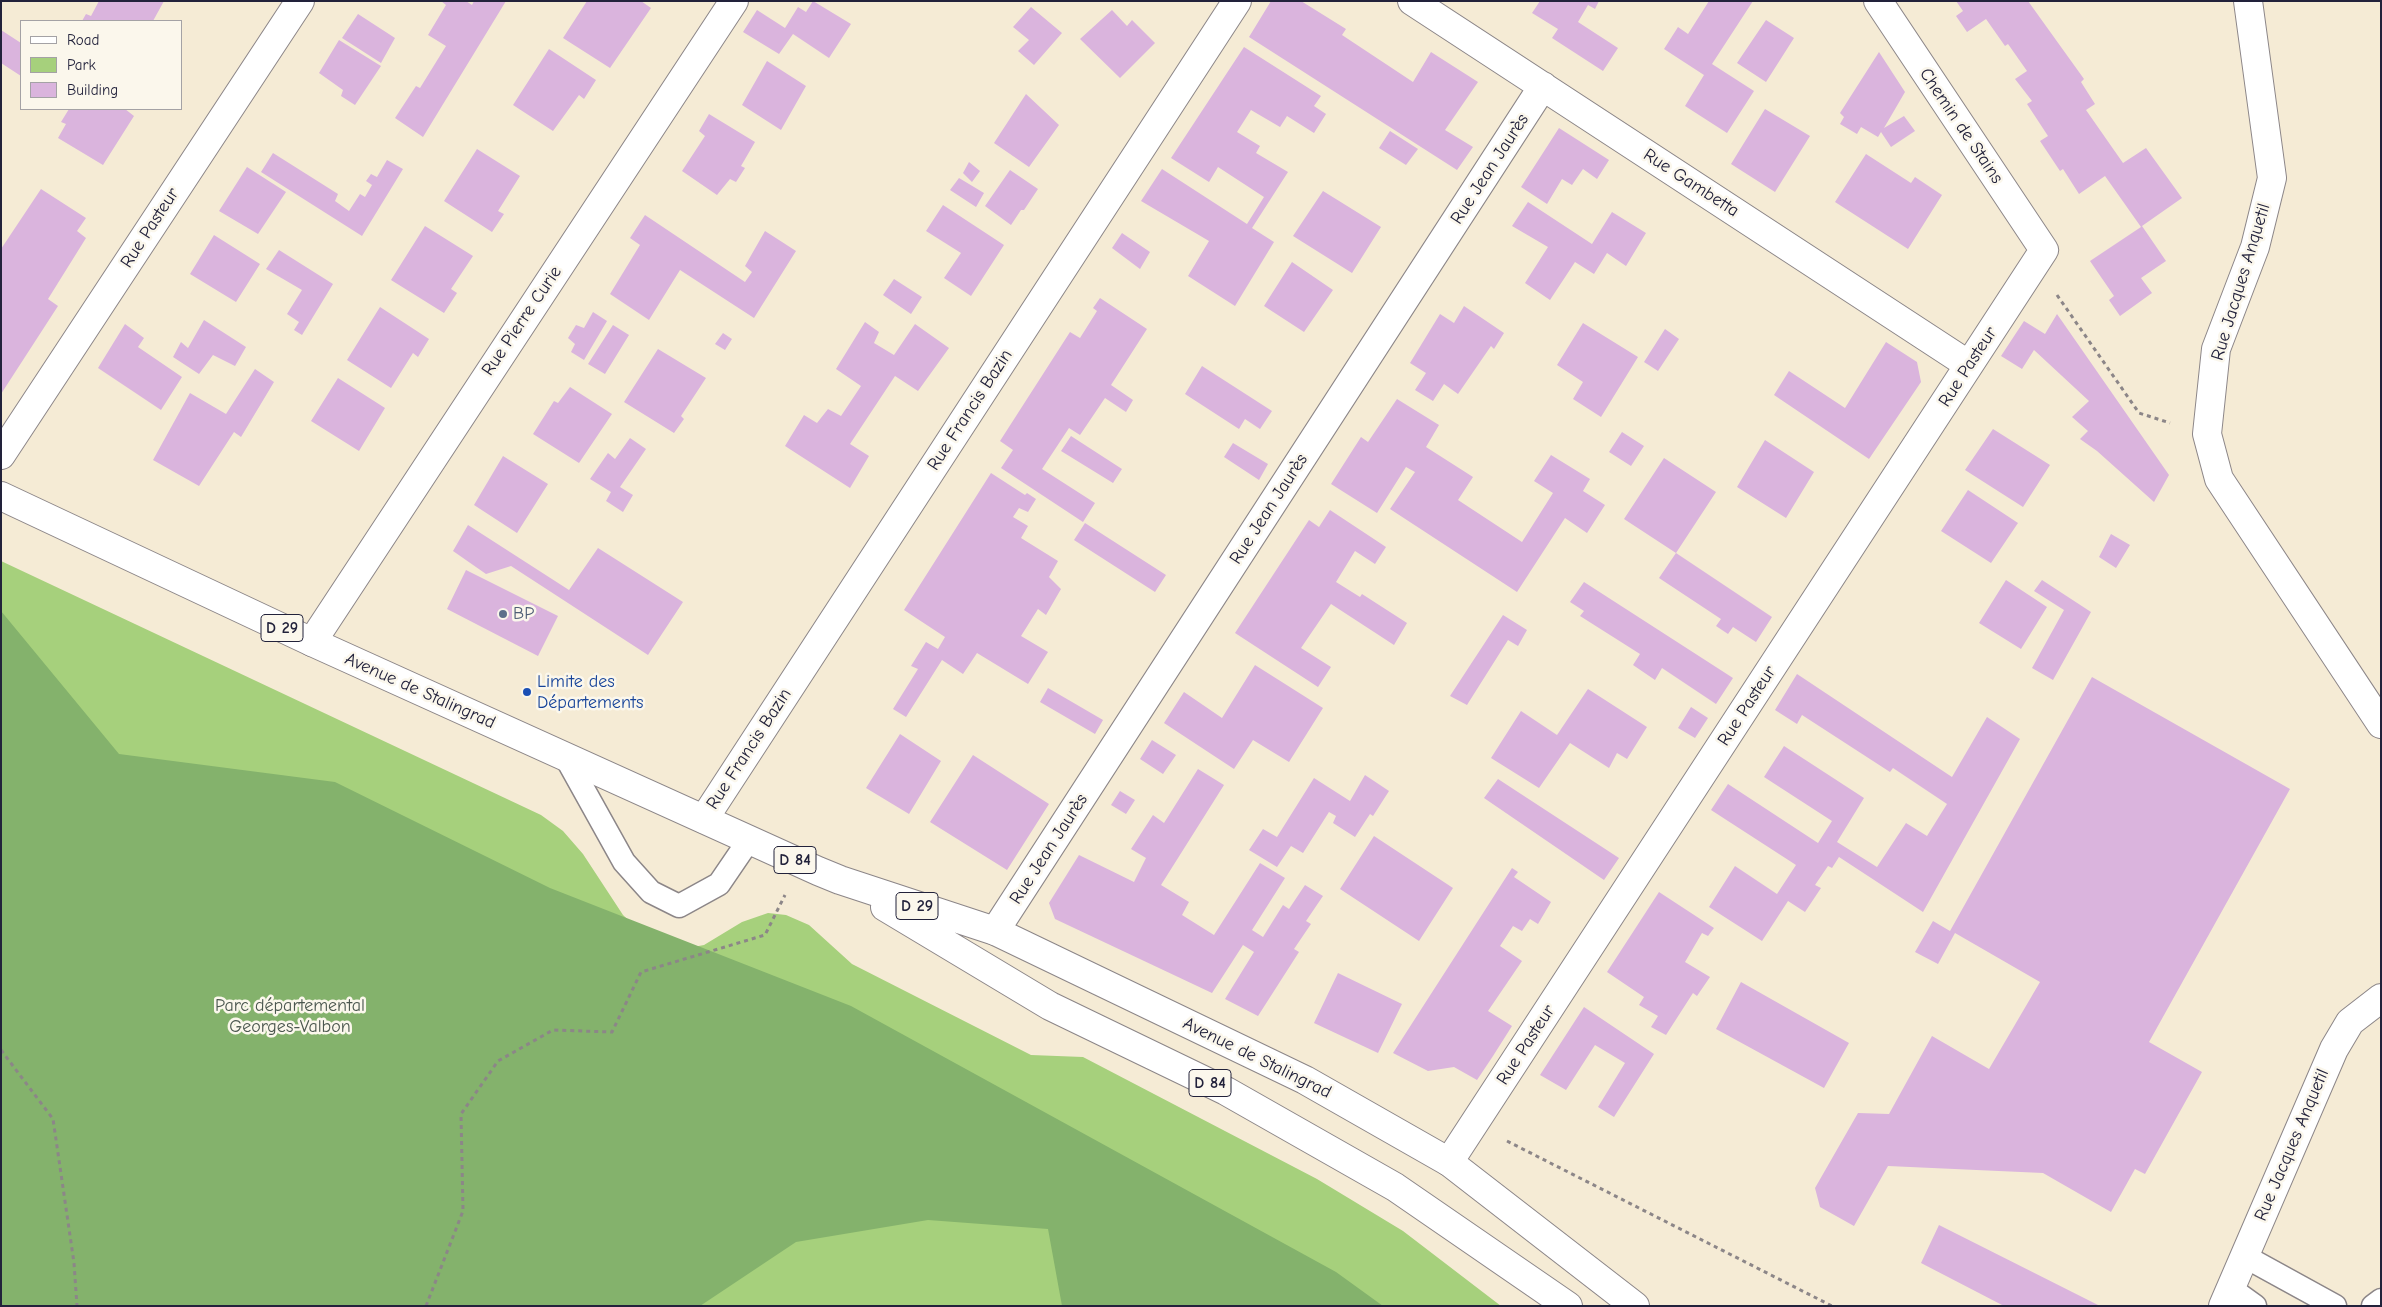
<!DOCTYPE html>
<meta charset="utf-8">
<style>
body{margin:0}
#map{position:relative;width:2382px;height:1307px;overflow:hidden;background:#f5ebd5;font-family:"Comic Neue",sans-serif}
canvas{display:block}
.frame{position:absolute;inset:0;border:2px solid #22223b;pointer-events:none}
.legend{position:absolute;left:20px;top:20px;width:162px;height:90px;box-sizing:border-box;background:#fbf7ec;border:1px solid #a4a2a5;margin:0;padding:6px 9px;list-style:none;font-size:15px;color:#22223b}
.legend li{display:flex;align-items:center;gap:10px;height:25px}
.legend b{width:25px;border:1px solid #a4a2a5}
</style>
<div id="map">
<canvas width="2382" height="1307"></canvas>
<div class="frame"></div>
<ul class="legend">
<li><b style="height:6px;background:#fff"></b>Road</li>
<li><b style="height:14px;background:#a6d07c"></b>Park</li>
<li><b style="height:14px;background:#dab4dd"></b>Building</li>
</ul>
</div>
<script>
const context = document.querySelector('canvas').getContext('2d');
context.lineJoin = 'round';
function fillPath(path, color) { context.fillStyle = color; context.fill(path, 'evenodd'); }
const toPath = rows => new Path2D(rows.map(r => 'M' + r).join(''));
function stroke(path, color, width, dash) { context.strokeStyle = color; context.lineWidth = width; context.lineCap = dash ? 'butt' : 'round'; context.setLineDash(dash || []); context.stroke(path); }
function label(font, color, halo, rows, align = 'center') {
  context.font = font + ' "Comic Neue",sans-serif'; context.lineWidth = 5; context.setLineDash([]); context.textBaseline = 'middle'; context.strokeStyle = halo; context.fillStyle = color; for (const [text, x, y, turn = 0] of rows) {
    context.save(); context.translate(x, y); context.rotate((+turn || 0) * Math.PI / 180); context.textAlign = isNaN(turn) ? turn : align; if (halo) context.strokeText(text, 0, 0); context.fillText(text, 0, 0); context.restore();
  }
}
fillPath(toPath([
 [1,561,541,815,563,831,583,854,623,915,641,932,677,950,704,945,742,922,768,913,786,915,809,925,852,964,1031,1055,1083,1057,1317,1179,1403,1231,1501,1306,1,1306]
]), '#a6d07c');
fillPath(toPath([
 [1,611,119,754,335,782,550,888,851,1006,1336,1272,1383,1306,1062,1306,1048,1229,928,1220,796,1242,700,1306,1,1306]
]), '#84b26c');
fillPath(toPath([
 [99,1,164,1,153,21,82,21,86,14,91,16],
 [441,1,466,1,472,5,474,1,506,1,423,137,395,118,416,86,420,88,446,46,428,35,446,5],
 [587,1,641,1,651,8,610,68,563,38],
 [813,1,851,24,829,58,793,34,779,54,743,32,757,10,785,28,798,7,806,12],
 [1271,1,1301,1,1346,29,1342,35,1413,82,1431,52,1478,82,1445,130,1473,147,1457,170,1249,37],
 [1540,1,1599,1,1595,9,1588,5,1578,22,1618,48,1603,71,1552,38,1558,29,1532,13],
 [1709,1,1753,1,1712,64,1754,91,1727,133,1685,106,1704,75,1664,49,1678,27,1688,34],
 [1956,1,2028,1,2084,79,2081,82,2095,104,2086,110,2123,163,2146,148,2182,198,2142,226,2166,261,2141,278,2152,293,2120,316,2109,300,2114,296,2090,261,2141,227,2105,176,2079,194,2063,169,2060,171,2040,141,2048,136,2027,104,2032,101,2015,79,2027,71,2008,44,2005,46,1986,19,1967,32,1956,16,1963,11],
 [1031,7,1062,33,1034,65,1018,51,1029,40,1013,27],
 [1112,10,1127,26,1132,20,1155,43,1120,78,1080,39],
 [358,14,395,38,381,63,342,38],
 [1766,20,1794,38,1766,82,1737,63],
 [1,30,21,43,21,76,1,63],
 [339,40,381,66,355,105,341,96,343,90,319,73],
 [1244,47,1321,96,1314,106,1326,114,1314,133,1287,116,1280,127,1251,110,1237,132,1260,146,1256,153,1288,172,1252,228,1274,242,1235,306,1188,276,1209,241,1141,201,1162,169,1247,224,1264,197,1218,167,1209,182,1171,158],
 [549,49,596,80,584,99,579,95,553,131,513,105],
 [1879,52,1905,92,1884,128,1904,116,1915,131,1891,147,1881,132,1878,137,1861,127,1857,134,1840,124,1844,117,1840,113],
 [767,61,806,86,781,130,742,105],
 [1026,94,1059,125,1029,167,994,143],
 [69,109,125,109,134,116,103,165,58,138,66,124,61,122],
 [1765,109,1810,136,1775,192,1731,164],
 [709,114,755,142,741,166,745,168,736,182,730,179,717,195,682,171,705,136,699,131],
 [1559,128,1609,160,1597,179,1583,169,1572,185,1562,179,1547,204,1521,187],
 [1390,131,1418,149,1406,165,1379,148],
 [477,149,520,176,498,211,504,214,492,232,444,201],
 [273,153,338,194,335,201,349,211,360,194,365,197,372,185,366,181,371,174,377,177,387,160,403,169,362,236,261,172],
 [1866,154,1911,183,1915,177,1942,195,1908,249,1835,202],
 [969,162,980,171,972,182,963,173],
 [247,167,286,192,258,234,219,211],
 [1010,170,1038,189,1024,210,1021,210,1011,225,985,206],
 [959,178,984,193,976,207,950,190],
 [41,189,86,218,77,231,86,238,48,299,58,306,1,394,1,249],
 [1323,191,1381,227,1352,273,1293,236],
 [1528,202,1592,244,1612,212,1646,233,1626,266,1607,253,1594,274,1575,262,1550,300,1525,283,1548,247,1512,226],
 [943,205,1004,245,971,296,944,278,961,253,926,231],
 [645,215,745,282,752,272,745,266,765,231,796,251,754,318,680,270,649,320,610,294,640,245,630,238],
 [425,226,473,256,451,289,457,293,444,313,391,280],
 [1122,233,1150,252,1140,269,1112,248],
 [214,235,260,264,236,302,190,274],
 [279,250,333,284,302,335,294,330,299,322,287,314,302,290,266,269],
 [1292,262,1333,290,1304,332,1264,306],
 [894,279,922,297,911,314,883,295],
 [1100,298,1147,329,1111,385,1133,400,1126,412,1105,398,1080,435,1069,428,1042,469,1095,503,1083,522,1001,468,1013,450,1000,441,1070,332,1080,338,1097,311,1093,308],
 [1464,306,1504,333,1494,349,1491,346,1458,394,1444,384,1433,401,1415,390,1426,373,1410,363,1440,314,1454,323],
 [380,307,429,339,418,357,413,353,391,388,347,360],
 [593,312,607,321,584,360,571,352,575,344,568,338,576,325,584,328],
 [2057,314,2169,475,2154,502,2097,451,2080,439,2088,431,2072,417,2089,401,2034,350,2022,369,2001,356,2024,321,2045,334],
 [204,320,246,347,235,366,213,355,199,374,173,357,181,342,188,348],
 [865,322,879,332,874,343,894,355,915,324,949,348,918,391,895,376,850,444,869,456,850,488,785,446,804,415,817,423,828,409,841,416,861,386,836,369],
 [1583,323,1638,357,1601,417,1573,399,1583,382,1557,365],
 [125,324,144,338,138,347,182,377,161,410,98,368],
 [613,325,629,335,605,374,588,364],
 [1665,329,1679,339,1658,371,1644,362],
 [723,333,732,339,725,350,715,344],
 [1886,342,1917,362,1921,382,1869,459,1774,395,1789,371,1845,408],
 [658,349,706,378,681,416,684,419,674,433,624,402],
 [1202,366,1272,411,1260,429,1245,419,1239,429,1185,394],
 [255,369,274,382,241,437,234,432,199,486,153,460,190,393,226,414],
 [338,378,385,408,359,451,311,421],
 [570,387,612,414,579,463,533,434,554,401,558,403],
 [1397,399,1439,425,1426,447,1473,477,1458,500,1522,542,1553,493,1534,481,1551,455,1590,479,1583,491,1605,505,1587,533,1565,518,1517,592,1390,509,1415,472,1406,467,1377,513,1331,484,1361,437,1368,442],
 [1993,429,2050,465,2023,507,1965,470],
 [1622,432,1644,446,1631,466,1609,452],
 [1071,436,1122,469,1113,483,1061,451],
 [630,438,646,449,620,487,633,495,623,512,606,501,611,492,590,479,608,453,615,459],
 [1765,440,1814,472,1786,518,1737,487],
 [1233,443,1268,464,1259,480,1224,457],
 [503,456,548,484,517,533,474,505],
 [1664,458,1716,492,1676,553,1624,519],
 [991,473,1025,495,1027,493,1036,499,1028,512,1019,508,1013,517,1028,526,1021,538,1058,561,1049,577,1061,589,1046,615,1038,609,1021,636,1048,652,1028,684,977,653,963,674,942,660,906,717,893,709,918,669,911,666,926,642,938,649,945,637,904,610],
 [1968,490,2018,523,1991,563,1941,531],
 [1330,510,1386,547,1375,564,1355,551,1336,582,1360,597,1362,594,1407,623,1394,645,1331,604,1301,648,1331,667,1318,687,1235,633,1309,520,1319,527],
 [1085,523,1166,575,1155,592,1074,540],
 [468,525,569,590,598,548,683,602,648,655,511,566,486,574,453,551],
 [2111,534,2130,545,2116,568,2099,557],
 [1676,553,1772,617,1756,642,1733,627,1728,634,1716,626,1721,619,1659,578],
 [466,570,558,616,538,656,447,609],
 [2006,580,2047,607,2021,649,1979,623],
 [2042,580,2091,612,2053,680,2032,668,2064,610,2034,591],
 [1584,582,1733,678,1716,704,1662,668,1655,680,1633,665,1640,654,1580,616,1584,611,1570,602],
 [1503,615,1527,630,1518,646,1508,640,1467,705,1450,696],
 [1255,665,1323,708,1289,762,1253,740,1234,769,1164,723,1184,692,1222,718],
 [1797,674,1952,777,1987,717,2020,739,1923,912,1839,857,1832,868,1828,866,1815,885,1821,888,1805,912,1788,901,1762,941,1709,907,1735,866,1777,894,1796,865,1711,810,1728,784,1818,843,1832,821,1764,777,1784,746,1864,798,1837,842,1877,867,1906,823,1927,836,1947,804,1893,768,1890,772,1802,715,1797,724,1775,710],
 [2092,677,2290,789,2149,1042,2202,1072,2145,1174,2135,1169,2111,1212,2043,1173,1888,1166,1854,1226,1820,1207,1815,1188,1858,1113,1889,1114,1932,1036,1989,1069,2040,982,1955,933,1938,964,1915,952,1933,921,1950,931],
 [1048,688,1103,720,1095,734,1040,702],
 [1588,689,1647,727,1627,759,1617,753,1609,768,1570,743,1539,788,1491,758,1521,711,1557,735],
 [1691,707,1708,718,1695,738,1678,728],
 [900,734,941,761,909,814,866,788],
 [1152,740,1176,755,1163,774,1140,759],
 [973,755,1049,804,1007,870,930,822],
 [1198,769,1224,785,1161,885,1189,902,1182,915,1214,935,1260,863,1285,878,1252,930,1263,937,1283,905,1289,909,1305,885,1323,896,1306,921,1311,924,1294,949,1299,952,1258,1016,1225,999,1254,952,1243,945,1212,993,1055,919,1049,903,1079,855,1134,882,1146,858,1131,849,1153,815,1164,823],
 [1365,775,1389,791,1373,816,1370,814,1355,837,1333,823,1336,816,1329,812,1303,853,1291,846,1277,867,1249,850,1263,829,1277,837,1314,778,1350,801],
 [1498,779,1619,858,1604,880,1484,798],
 [1120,791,1135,800,1126,814,1111,805],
 [1374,836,1453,888,1419,941,1340,889],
 [1512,868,1518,872,1514,877,1551,902,1538,924,1530,919,1522,931,1513,926,1500,946,1522,961,1488,1011,1512,1026,1493,1056,1477,1080,1454,1067,1428,1071,1393,1053],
 [1659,892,1714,928,1708,936,1702,933,1685,962,1710,977,1697,996,1693,993,1666,1035,1651,1027,1658,1016,1639,1005,1644,997,1607,972],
 [1338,973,1402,1004,1378,1053,1314,1023],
 [1741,982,1849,1043,1824,1088,1716,1029],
 [1584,1007,1654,1054,1614,1117,1598,1107,1625,1063,1595,1045,1566,1090,1540,1075],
 [1939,1225,2100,1306,2004,1306,1921,1263]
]), '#dab4dd');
const lane = toPath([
 [565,756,624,862,651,892,679,906,719,884,749,840],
 [2244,1256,2335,1306],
 [2230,1288,2255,1306],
 [2373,1306,2381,1300]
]);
const street = toPath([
 [1412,1,1969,365],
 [2248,1,2272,178,2255,247,2216,349,2207,434,2219,479,2381,724],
 [1,455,300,1],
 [312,642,734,1],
 [704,819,1237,1],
 [995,931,1543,86],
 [1449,1162,2044,250,1878,1],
 [2223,1306,2334,1049,2350,1022,2381,998]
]);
const primary = toPath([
 [1,496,312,642,818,871,840,880,995,931,1305,1080,1449,1162,1635,1306],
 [885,907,1050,1006,1226,1091,1395,1187,1568,1306]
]);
stroke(lane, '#8c8688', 25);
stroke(street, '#8c8688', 30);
stroke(primary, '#8c8688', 30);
stroke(toPath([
 [2057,295,2139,413,2170,423],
 [1,1050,53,1119,74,1263,77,1306],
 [1507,1141,1832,1306],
 [426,1306,463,1211,461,1114,498,1061,553,1030,612,1032,641,972,765,935,785,895]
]), '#8c8688', 3, [4, 4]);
stroke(lane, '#fff', 22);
stroke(street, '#fff', 28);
stroke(primary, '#fff', 28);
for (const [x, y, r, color] of [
 [503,614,5,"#5c6f8a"],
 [527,692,5,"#1a4fb4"]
]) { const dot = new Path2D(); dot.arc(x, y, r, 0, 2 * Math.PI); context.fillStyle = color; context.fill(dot); stroke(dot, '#fbf7ec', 2); }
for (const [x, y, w] of [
 [282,628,42],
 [795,860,42],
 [917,906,42],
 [1210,1083,42]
]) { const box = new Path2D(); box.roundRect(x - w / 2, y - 13.5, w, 27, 4); context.fillStyle = '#fbf7ec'; context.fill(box); stroke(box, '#22223b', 1); }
label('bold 16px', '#22223b', null, [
 ["D 29",282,628],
 ["D 84",795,860],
 ["D 29",917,906],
 ["D 84",1210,1083]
]);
label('18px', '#22223b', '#fbf7ec', [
 ["Chemin de Stains",1961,126,56],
 ["Rue Jean Jaurès",1490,169,-57],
 ["Rue Gambetta",1691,183,33],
 ["Rue Pasteur",150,228,-57],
 ["Rue Jacques Anquetil",2241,282,-73],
 ["Rue Pierre Curie",522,321,-56],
 ["Rue Pasteur",1968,367,-57],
 ["Rue Francis Bazin",970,410,-57],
 ["Rue Jean Jaurès",1269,509,-57],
 ["Avenue de Stalingrad",420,691,24],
 ["Rue Pasteur",1747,706,-57],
 ["Rue Francis Bazin",749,749,-57],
 ["Rue Jean Jaurès",1049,849,-57],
 ["Rue Pasteur",1526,1045,-57],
 ["Avenue de Stalingrad",1257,1058,26],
 ["Rue Jacques Anquetil",2292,1145,-67]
]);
label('18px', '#4e5e75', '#fbf7ec', [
 ["BP",513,614]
], 'left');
label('18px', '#164399', '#fbf7ec', [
 ["Limite des",537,682],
 ["Départements",537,703]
], 'left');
label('18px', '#4a564e', '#fbf7ec', [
 ["Parc départemental",290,1006],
 ["Georges-Valbon",290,1027]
]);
</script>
